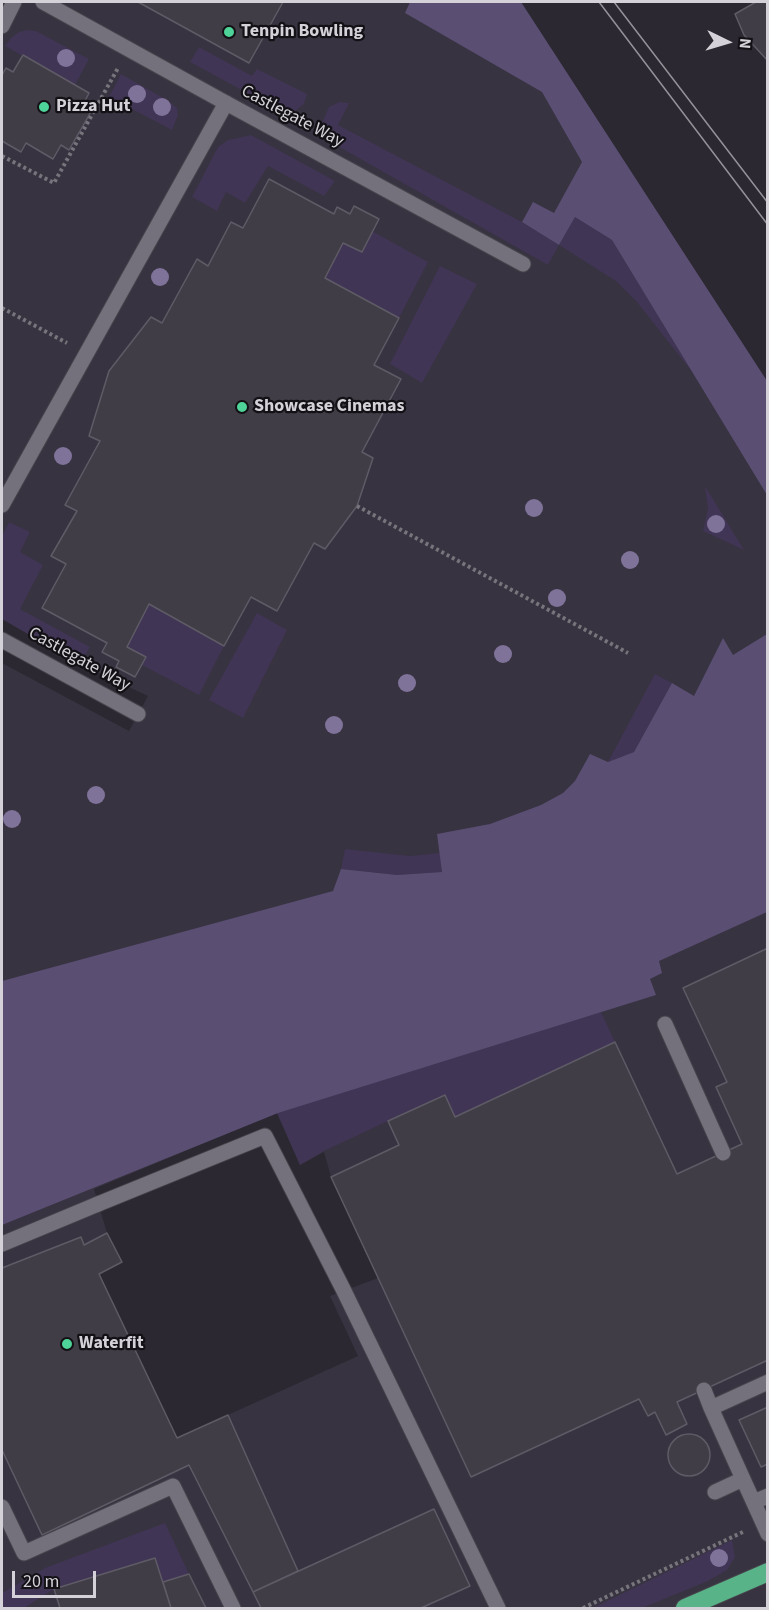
<!DOCTYPE html>
<style>
body{margin:0}
#map{position:relative;width:769px;height:1610px;overflow:hidden;background:#2b2831;font-family:"Source Sans 3",sans-serif}
canvas{display:block}
.frame{position:absolute;inset:0;border:3px solid #d4d2d8;pointer-events:none}
.north{position:absolute;left:697px;top:12px;width:60px;height:60px;-webkit-text-stroke:4px #131115;paint-order:stroke;rotate:95deg;font-size:16px;font-weight:700;line-height:24px;text-align:center;color:#d4d2d8}
.north::after{content:'';display:block;margin:auto;width:21px;height:27px;background:#d4d2d8;clip-path:polygon(50% 0,100% 100%,50% 72%,0 100%)}
.scale{position:absolute;left:12px;top:1571px;width:84px;height:27px;box-sizing:border-box;border:3px solid #d4d2d8;border-top:0;padding-left:8px;font-size:18px;line-height:21px;white-space:nowrap;color:#d4d2d8;-webkit-text-stroke:4px #131115;paint-order:stroke}
</style>
<div id="map">
<canvas width="769" height="1610"></canvas>
<div class="frame"></div>
<div class="north">N</div>
<div class="scale">20 m</div>
</div>
<script>
const context = document.querySelector('canvas').getContext('2d');
context.lineJoin = 'round';
function fillPath(path, color) { context.fillStyle = color; context.fill(path, 'evenodd'); }
const toPath = rows => new Path2D(rows.map(r => 'M' + r).join(''));
function stroke(path, color, width, dash) { context.strokeStyle = color; context.lineWidth = width; context.lineCap = dash ? 'butt' : 'round'; context.setLineDash(dash || []); context.stroke(path); }
function label(font, color, halo, rows, align = 'center') {
  context.font = font + ' "Source Sans 3",sans-serif'; context.lineWidth = 4.5; context.setLineDash([]); context.textBaseline = 'middle'; context.strokeStyle = halo; context.fillStyle = color; for (const [text, x, y, turn = 0] of rows) {
    context.save(); context.translate(x, y); context.rotate((+turn || 0) * Math.PI / 180); context.textAlign = isNaN(turn) ? turn : align; if (halo) context.strokeText(text, 0, 0); context.fillText(text, 0, 0); context.restore();
  }
}
fillPath(toPath([
 [2,2,521,2,767,381,767,1608,2,1608,2,663,129,731,148,696,80,664,2,619],
 [277,1113,300,1165,324,1152,331,1177,378,1278,330,1296,358,1356,177,1438,99,1274,122,1262,107,1233,94,1189]
]), '#373340');
fillPath(toPath([
 [27,30,36,31,89,59,75,85,5,46,11,38,19,32],
 [199,47,252,76,257,69,307,94,304,104,295,111,282,112,190,62],
 [121,74,167,100,177,108,178,115,172,130,109,97],
 [339,102,349,103,338,125,522,222,559,245,575,217,612,240,693,373,637,302,616,281,600,271,559,245,548,265,334,144,321,125,329,107],
 [251,135,335,181,324,196,268,166,245,203,226,192,217,211,192,197,218,147,228,140],
 [372,231,428,262,399,318,325,278,343,243,362,252],
 [440,266,477,284,422,383,390,364],
 [705,486,744,550,703,531,708,509],
 [9,522,30,532,20,552,43,565,20,609,90,647,80,664,2,619,2,536],
 [149,604,224,646,199,695,142,665,127,647],
 [257,613,287,630,243,718,209,700],
 [655,674,672,683,634,752,608,762],
 [345,849,410,856,440,853,442,872,397,875,341,869],
 [601,1012,615,1042,455,1117,444,1095,324,1151,300,1165,277,1113],
 [165,1523,189,1574,163,1582,155,1558,54,1589,24,1608,2,1608,2,1593,45,1568],
 [732,1540,735,1557,727,1570,708,1581,642,1608,593,1608]
]), '#403554');
fillPath(toPath([
 [410,2,521,2,767,381,767,495,612,240,575,217,559,245,522,222,533,202,554,213,582,162,542,92,405,13],
 [767,634,767,912,659,961,662,973,650,979,656,995,278,1113,2,1225,2,981,333,891,341,869,397,875,442,872,437,834,490,824,541,805,563,793,575,781,590,754,608,762,634,752,672,683,694,696,723,638,733,655]
]), '#5a4e73');
const building = toPath([
 [138,2,283,2,249,63,138,2],
 [756,2,768,2,768,61,744,35,735,14,756,2],
 [23,55,89,93,83,105,92,110,69,150,61,145,53,159,26,143,21,152,2,141,2,75,6,68,13,72,23,55],
 [269,179,334,214,337,207,350,214,354,206,379,219,362,252,343,243,325,278,399,318,374,365,401,379,362,452,373,458,357,506,325,549,314,543,277,611,251,597,224,646,149,604,127,647,146,657,135,677,116,667,119,661,102,652,107,643,42,608,66,564,51,556,77,511,65,505,100,441,89,436,109,371,151,317,162,323,197,259,208,266,231,222,243,228,269,179],
 [768,948,768,1360,677,1402,687,1424,666,1435,655,1412,648,1416,639,1399,471,1477,331,1177,399,1145,388,1121,445,1095,455,1117,615,1042,677,1174,742,1144,716,1087,727,1082,683,988,768,948],
 [107,1233,122,1262,99,1274,177,1438,228,1415,298,1571,253,1592,189,1465,42,1535,2,1450,2,1268,81,1237,84,1245,107,1233],
 [768,1407,768,1464,761,1467,739,1420,768,1407],
 '668 1455a21 21 0 1 1 42 0a21 21 0 1 1-42 0Z',
 [434,1509,470,1586,421,1608,261,1608,253,1592,434,1509],
 [155,1558,171,1608,60,1608,54,1589,155,1558],
 [189,1574,206,1608,171,1608,163,1582,189,1574]
]);
fillPath(building, '#403d46');
stroke(building, '#5e5b66', 1.5);
const lane = toPath([
 [2,26,14,2],
 [2,505,226,103],
 [665,1024,723,1153],
 [2,1244,98,1204],
 [704,1390,711,1408],
 [743,1479,711,1408,768,1382],
 [715,1492,743,1479,768,1534],
 [754,1502,768,1496],
 [2,1507,24,1553,173,1486,233,1608]
]);
const street = toPath([
 [43,2,226,103,523,264],
 [2,640,138,714],
 [98,1204,265,1136,344,1291,498,1608]
]);
const highway = toPath([
 [685,1608,768,1572]
]);
stroke(lane, '#45434b', 17);
stroke(street, '#45434b', 17);
stroke(highway, '#45434b', 20);
stroke(toPath([
 [2,156,54,183,118,68],
 [2,308,67,343],
 [357,506,628,653],
 [583,1608,745,1531]
]), '#77747c', 4, [3, 3]);
stroke(lane, '#75717c', 15);
stroke(street, '#75717c', 15);
stroke(highway, '#59b389', 18);
stroke(toPath([
 [599,2,768,225],
 [614,2,768,203]
]), '#949299', 1.5);
context.fillStyle = '#80739a';
for (const [x, y] of [
 [66,58],
 [137,94],
 [162,107],
 [160,277],
 [63,456],
 [534,508],
 [716,524],
 [630,560],
 [557,598],
 [503,654],
 [407,683],
 [334,725],
 [96,795],
 [12,819],
 [719,1558]
]) { context.beginPath(); context.arc(x, y, 9, 0, 2 * Math.PI); context.fill(); }
for (const [x, y, r, color] of [
 [229,32,6,"#4ed399"],
 [44,107,6,"#4ed399"],
 [242,407,6,"#4ed399"],
 [67,1344,6,"#4ed399"]
]) { const dot = new Path2D(); dot.arc(x, y, r, 0, 2 * Math.PI); context.fillStyle = color; context.fill(dot); stroke(dot, '#131115', 2); }
label('bold 18px', '#d4d2d8', '#131115', [
 ["Tenpin Bowling",241,32],
 ["Pizza Hut",56,107],
 ["Showcase Cinemas",254,407],
 ["Waterfit",79,1344]
], 'left');
label('18px', '#d4d2d8', '#131115', [
 ["Castlegate Way",292,117,28],
 ["Castlegate Way",79,660,29]
]);
</script>
